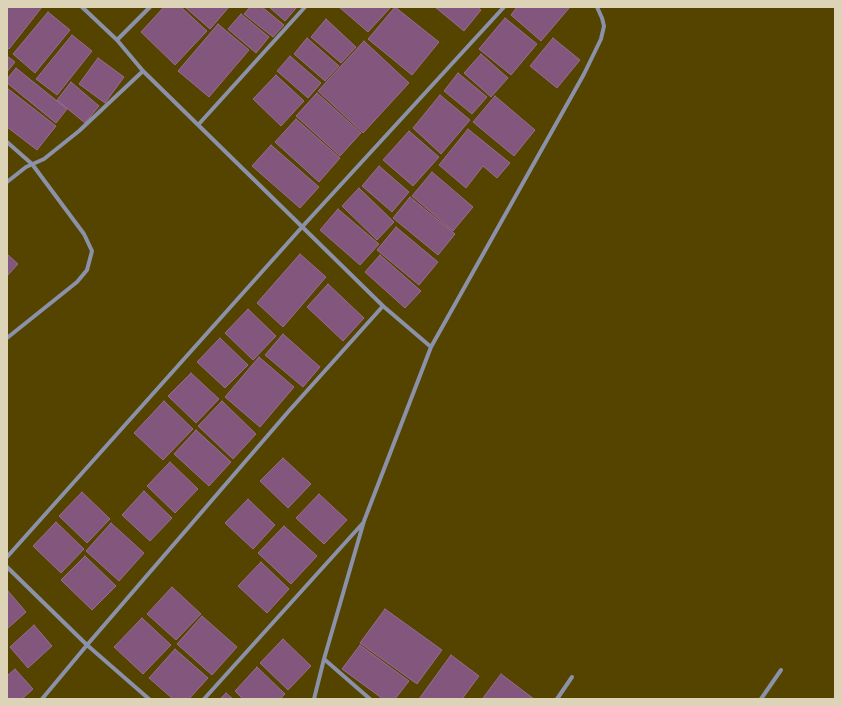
<!DOCTYPE html>
<style>
body{margin:0}
#map{position:relative;width:842px;height:706px;overflow:hidden;background:#554300;font-family:"PT Sans",sans-serif}
canvas{display:block}
.frame{position:absolute;inset:0;border:8px solid #ddd3b7;pointer-events:none}
</style>
<div id="map">
<canvas width="842" height="706"></canvas>
<div class="frame"></div>
</div>
<script>
const context = document.querySelector('canvas').getContext('2d');
context.lineJoin = 'round';
function fillPath(path, color) { context.fillStyle = color; context.fill(path, 'evenodd'); }
const toPath = rows => new Path2D(rows.map(r => 'M' + r).join(''));
function stroke(path, color, width, dash) { context.strokeStyle = color; context.lineWidth = width; context.lineCap = dash ? 'butt' : 'round'; context.setLineDash(dash || []); context.stroke(path); }
const building = toPath([
 [7,7,42,7,9,49,7,47,7,7],
 [164,7,181,7,207,31,175,65,141,32,164,7],
 [185,7,229,7,210,29,185,7],
 [250,7,262,7,284,25,273,37,244,14,250,7],
 [269,7,297,7,285,21,269,7],
 [339,7,391,7,368,32,339,7],
 [395,7,439,42,412,75,368,39,395,7],
 [435,7,477,7,481,10,464,31,435,7],
 [517,7,570,7,541,41,511,15,517,7],
 [48,12,70,30,35,73,13,54,48,12],
 [241,14,269,37,256,53,228,29,241,14],
 [505,18,537,44,511,75,479,49,505,18],
 [326,19,356,47,341,63,311,37,326,19],
 [218,24,249,50,209,97,178,71,218,24],
 [72,35,92,51,57,95,36,79,72,35],
 [307,38,339,66,325,81,294,54,307,38],
 [553,38,580,60,557,88,530,66,553,38],
 [364,41,409,83,363,133,318,91,364,41],
 [481,54,508,78,491,97,464,73,481,54],
 [7,56,15,62,7,72,7,56],
 [290,56,321,83,308,98,277,71,290,56],
 [98,58,124,77,105,103,79,84,98,58],
 [16,68,67,109,56,123,7,83,7,79,16,68],
 [458,73,487,97,472,114,444,91,458,73],
 [276,75,304,101,281,126,253,99,276,75],
 [71,82,99,106,85,123,57,100,71,82],
 [7,88,56,126,37,150,7,127,7,88],
 [317,93,361,133,340,156,296,116,317,93],
 [440,95,470,120,441,154,413,128,440,95],
 [495,96,535,130,514,156,473,122,495,96],
 [296,119,340,158,319,182,275,142,296,119],
 [468,129,510,163,497,178,483,166,466,188,439,165,468,129],
 [409,131,439,157,413,186,383,160,409,131],
 [271,145,319,187,300,208,252,166,271,145],
 [379,166,409,192,392,212,362,186,379,166],
 [432,172,473,207,453,231,412,196,432,172],
 [359,188,394,222,377,240,342,206,359,188],
 [410,197,455,234,438,255,393,218,410,197],
 [338,209,379,244,360,265,320,230,338,209],
 [396,227,438,262,419,285,377,250,396,227],
 [7,254,18,264,7,276,7,254],
 [300,254,326,277,283,327,257,303,300,254],
 [380,255,421,291,405,308,365,272,380,255],
 [328,284,364,318,343,341,307,307,328,284],
 [248,309,276,336,253,360,225,333,248,309],
 [283,334,320,367,303,387,265,355,283,334],
 [220,338,248,365,225,388,197,362,220,338],
 [259,357,294,387,260,427,225,397,259,357],
 [191,373,219,399,196,423,168,396,191,373],
 [164,401,193,429,163,460,134,433,164,401],
 [222,401,256,434,233,459,198,426,222,401],
 [196,430,231,462,209,486,174,454,196,430],
 [283,458,311,484,288,508,260,481,283,458],
 [170,462,198,489,175,513,147,486,170,462],
 [144,491,172,518,150,541,122,515,144,491],
 [82,492,110,519,87,543,59,516,82,492],
 [319,494,347,520,324,544,296,518,319,494],
 [248,499,275,525,253,549,225,523,248,499],
 [56,522,84,549,61,573,33,546,56,522],
 [111,523,144,553,119,581,86,551,111,523],
 [284,526,317,556,291,584,258,553,284,526],
 [85,556,116,586,92,610,61,580,85,556],
 [261,562,289,589,267,613,238,586,261,562],
 [172,587,201,614,176,640,147,614,172,587],
 [8,591,26,612,7,629,7,592,8,591],
 [385,609,442,650,417,684,360,643,385,609],
 [202,616,237,647,212,675,177,644,202,616],
 [142,618,171,645,143,674,114,647,142,618],
 [34,625,52,646,28,668,10,647,34,625],
 [283,639,311,666,288,690,260,663,283,639],
 [360,645,409,681,395,699,383,699,342,669,360,645],
 [175,649,208,678,189,699,173,699,149,678,175,649],
 [451,655,479,676,462,699,419,699,451,655],
 [257,667,285,694,280,699,243,699,235,691,257,667],
 [15,669,33,689,22,699,7,699,7,676,15,669],
 [501,674,534,699,485,699,483,698,501,674],
 [226,693,233,699,220,699,226,693]
]);
fillPath(building, '#83567d');
stroke(building, '#996c93', 1);
stroke(toPath([
 [82,7,117,40,143,71,383,306,431,347],
 [117,40,150,7],
 [198,125,305,7],
 [7,142,32,164,84,234,92,251,87,270,77,282,7,338],
 [7,182,26,167,44,159,79,131,143,71],
 [7,557,302,227,504,7],
 [7,567,87,645,149,699],
 [324,659,370,699],
 [42,699,87,645,288,412,383,306],
 [204,699,363,523],
 [314,699,324,659,364,521,431,347,584,74,601,39,604,26,602,18,597,7],
 [557,699,572,677],
 [761,699,781,670]
]), '#8a91a9', 4);
</script>
